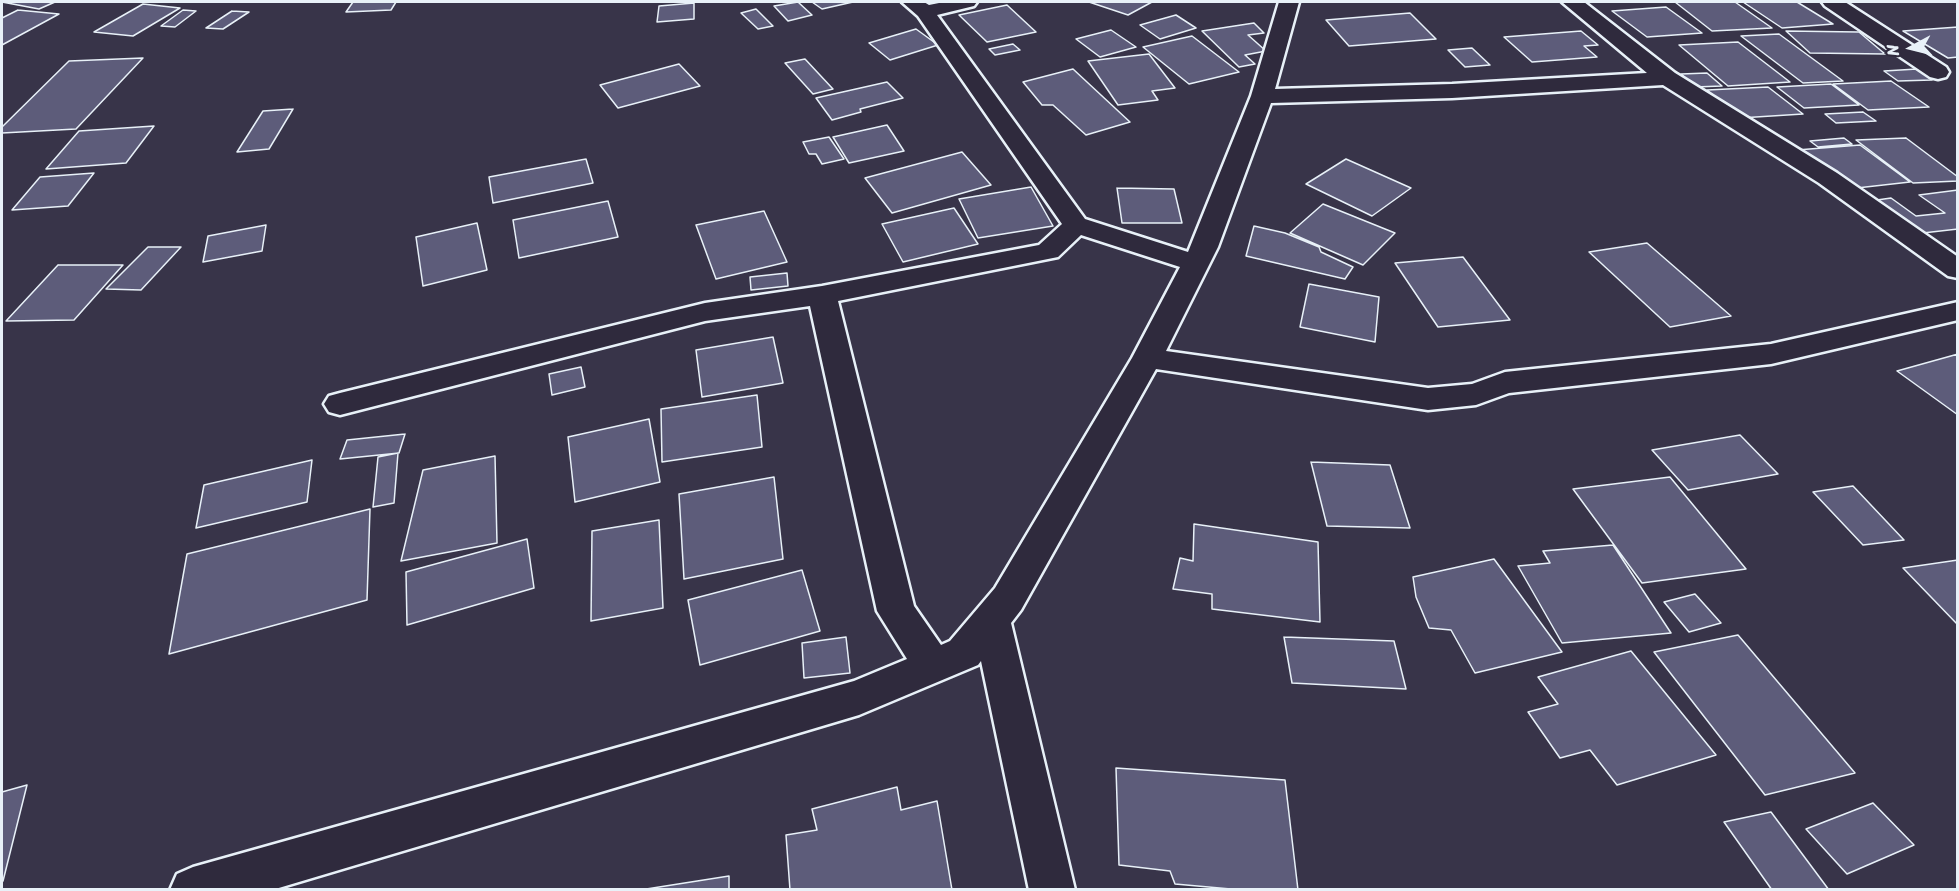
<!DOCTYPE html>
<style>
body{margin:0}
#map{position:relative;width:1959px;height:891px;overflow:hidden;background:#383449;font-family:Sriracha,sans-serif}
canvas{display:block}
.frame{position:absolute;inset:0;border:3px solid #e8f1f8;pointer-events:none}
.north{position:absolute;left:1881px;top:18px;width:60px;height:60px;-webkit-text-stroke:4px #2f2a3d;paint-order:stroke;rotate:263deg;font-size:16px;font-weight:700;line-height:24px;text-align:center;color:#e8f1f8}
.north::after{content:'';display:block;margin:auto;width:21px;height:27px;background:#e8f1f8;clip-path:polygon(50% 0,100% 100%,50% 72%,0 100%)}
</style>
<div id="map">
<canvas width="1959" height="891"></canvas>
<div class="frame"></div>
<div class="north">N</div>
</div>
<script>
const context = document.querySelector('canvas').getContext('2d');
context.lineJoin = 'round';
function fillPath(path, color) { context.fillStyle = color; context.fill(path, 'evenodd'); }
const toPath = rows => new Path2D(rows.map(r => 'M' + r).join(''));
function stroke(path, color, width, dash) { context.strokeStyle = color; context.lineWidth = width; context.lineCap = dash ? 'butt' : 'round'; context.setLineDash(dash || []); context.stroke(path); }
const building = toPath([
 [2,2,55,2,39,9,2,2],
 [353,2,396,2,391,10,346,12,353,2],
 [798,2,812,15,788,21,774,6,798,2],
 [812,2,853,2,822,9,812,2],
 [1089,2,1152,2,1128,15,1089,2],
 [1675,2,1735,2,1772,28,1712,31,1675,2],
 [1743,2,1797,2,1833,24,1782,28,1743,2],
 [694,3,694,19,657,22,659,6,694,3],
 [143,4,180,8,133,36,94,32,143,4],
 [1007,5,1036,32,987,42,959,15,1007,5],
 [1666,7,1702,33,1647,37,1612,11,1666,7],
 [756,9,773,26,758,29,741,13,756,9],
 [18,10,59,14,2,45,2,18,18,10],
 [183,10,196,11,175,27,161,26,183,10],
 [232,11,249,12,223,29,206,28,232,11],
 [1410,13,1436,39,1349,46,1326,20,1410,13],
 [1176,15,1196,28,1160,39,1140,25,1176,15],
 [1254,23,1264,33,1248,35,1266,51,1245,55,1255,64,1239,67,1202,31,1254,23],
 [1958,27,1958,57,1948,58,1903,31,1958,27],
 [916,29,938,45,890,60,869,43,916,29],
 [1111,30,1136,47,1100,57,1076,39,1111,30],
 [1581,31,1598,45,1584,46,1597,57,1532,62,1504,37,1581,31],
 [1786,31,1859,32,1885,54,1810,53,1786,31],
 [1779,34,1843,81,1803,83,1741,36,1779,34],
 [1192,36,1239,72,1189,84,1143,47,1192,36],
 [1738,42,1790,82,1728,86,1679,45,1738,42],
 [1013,44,1020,50,995,55,989,49,1013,44],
 [1472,48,1490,65,1465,67,1448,50,1472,48],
 [1149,54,1175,88,1152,91,1158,100,1118,105,1088,61,1149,54],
 [143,58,76,129,2,133,2,127,69,61,143,58],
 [805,59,833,89,813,94,785,63,805,59],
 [679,64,700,86,618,108,600,85,679,64],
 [1073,69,1130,122,1086,135,1053,105,1042,105,1023,82,1073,69],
 [1917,69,1932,80,1898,81,1884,71,1917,69],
 [1707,73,1722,86,1695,87,1681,74,1707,73],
 [1891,81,1929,107,1868,110,1833,84,1891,81],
 [887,82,903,98,860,109,861,112,832,120,816,98,887,82],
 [1831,84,1859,105,1804,108,1777,87,1831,84],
 [1768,87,1803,114,1740,118,1707,90,1768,87],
 [293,109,269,149,237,152,263,111,293,109],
 [1863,112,1876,121,1836,123,1825,114,1863,112],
 [887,125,904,151,849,163,833,137,887,125],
 [154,126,126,163,46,169,79,131,154,126],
 [829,137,844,159,822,164,816,154,809,154,803,142,829,137],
 [1844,138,1852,144,1818,147,1810,141,1844,138],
 [1906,138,1958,177,1958,181,1913,183,1856,140,1906,138],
 [1860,145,1910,182,1848,189,1797,150,1860,145],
 [962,152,991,185,892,213,865,178,962,152],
 [586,159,593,183,493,203,489,177,586,159],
 [1346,159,1411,188,1372,216,1306,184,1346,159],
 [94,173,68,206,12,210,40,177,94,173],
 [1031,187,1053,226,978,238,959,199,1031,187],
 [1117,188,1174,189,1182,223,1122,223,1117,188],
 [1958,190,1958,229,1914,234,1870,201,1891,198,1916,216,1945,213,1919,195,1958,190],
 [608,201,618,237,519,258,513,220,608,201],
 [1323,204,1395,233,1363,265,1290,233,1323,204],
 [954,208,978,244,903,262,882,224,954,208],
 [764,211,787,262,716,279,696,225,764,211],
 [477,223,487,270,423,286,416,237,477,223],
 [266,225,262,251,203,262,208,236,266,225],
 [1254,226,1285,233,1319,247,1321,252,1353,267,1345,279,1246,256,1254,226],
 [1647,243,1731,316,1670,327,1589,252,1647,243],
 [148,247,181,247,141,290,106,289,148,247],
 [1463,257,1510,320,1438,327,1395,263,1463,257],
 [58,265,123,265,74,320,6,321,58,265],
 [787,273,788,286,751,290,750,277,787,273],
 [1309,284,1379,297,1375,342,1300,327,1309,284],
 [773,337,783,383,702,397,696,350,773,337],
 [1958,354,1958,415,1897,371,1958,354],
 [581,367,585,387,552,395,549,374,581,367],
 [757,395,762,447,662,462,661,409,757,395],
 [649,419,660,482,575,502,568,437,649,419],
 [405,434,399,453,340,459,347,440,405,434],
 [1740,435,1778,474,1688,490,1652,450,1740,435],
 [398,453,394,503,373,507,378,457,398,453],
 [495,456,497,543,401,561,423,470,495,456],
 [312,460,307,502,196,528,204,485,312,460],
 [1311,462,1390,465,1410,528,1327,526,1311,462],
 [774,477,783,559,684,579,679,494,774,477],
 [1670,477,1746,569,1642,583,1573,489,1670,477],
 [1853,486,1904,540,1863,545,1813,492,1853,486],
 [370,509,367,600,169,654,187,554,370,509],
 [659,520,663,608,591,621,592,531,659,520],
 [1194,524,1318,542,1320,622,1212,609,1212,594,1173,589,1180,558,1193,561,1194,524],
 [527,539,534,588,407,625,406,572,527,539],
 [1613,545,1671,633,1562,643,1518,566,1550,563,1543,551,1613,545],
 [1494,559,1562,652,1475,673,1451,630,1429,628,1416,597,1413,577,1494,559],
 [1958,560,1958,625,1903,568,1958,560],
 [802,570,820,631,700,665,688,600,802,570],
 [1695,594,1721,623,1689,632,1664,602,1695,594],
 [1738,635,1855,773,1765,795,1654,652,1738,635],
 [846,637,850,673,804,678,802,643,846,637],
 [1284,637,1394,641,1406,689,1292,683,1284,637],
 [1631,651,1716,755,1617,785,1590,750,1560,758,1528,712,1558,704,1538,677,1631,651],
 [1116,768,1285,780,1298,890,1242,890,1175,884,1170,871,1119,865,1116,768],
 [27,785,3,881,2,881,2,792,27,785],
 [897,787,901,810,937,801,952,890,790,890,786,835,817,830,812,809,897,787],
 [1873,803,1914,845,1847,874,1806,829,1873,803],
 [1771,812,1829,890,1772,890,1724,822,1771,812],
 [729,876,729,890,640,890,729,876]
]);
fillPath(building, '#5d5c7a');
stroke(building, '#e8f1f8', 1.5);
const minor = toPath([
 [902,2,924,2,929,5,944,2,977,2,974,6,937,15,1085,219,1188,252,1251,96,1279,2,1299,2,1275,89,1452,84,1647,73,1562,2,1584,2,1675,73,1837,173,1958,257,1958,278,1948,276,1819,183,1663,85,1452,98,1271,103,1218,247,1166,351,1428,388,1472,384,1505,372,1771,344,1958,302,1958,320,1771,364,1509,393,1476,405,1428,410,1156,369,1021,610,1011,623,1075,890,1029,890,981,661,978,665,859,715,272,890,170,890,177,874,193,867,854,681,907,659,877,611,810,306,705,321,340,415,329,412,324,404,329,396,340,393,705,303,822,286,1039,245,1062,224,918,16,902,2],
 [1081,235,1180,267,1132,358,995,588,950,641,941,645,914,606,838,301,1058,257,1081,235],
 [1822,2,1845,2,1946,67,1949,72,1946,77,1938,79,1930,77,1825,6,1822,2]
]);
stroke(minor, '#e8f1f8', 5);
fillPath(minor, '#2f2a3d');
</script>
